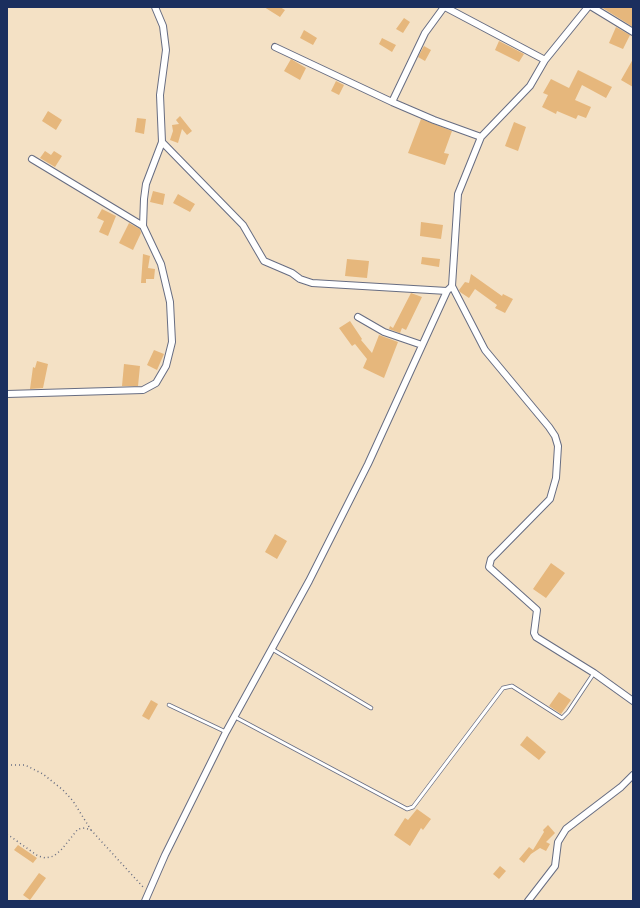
<!DOCTYPE html>
<style>
body{margin:0}
#map{position:relative;width:640px;height:908px;overflow:hidden;background:#f4e1c5;font-family:Delius,sans-serif}
canvas{display:block}
.frame{position:absolute;inset:0;border:8px solid #1b2f5e;pointer-events:none}
</style>
<div id="map">
<canvas width="640" height="908"></canvas>
<div class="frame"></div>
</div>
<script>
const context = document.querySelector('canvas').getContext('2d');
context.lineJoin = 'round';
function fillPath(path, color) { context.fillStyle = color; context.fill(path, 'evenodd'); }
const toPath = rows => new Path2D(rows.map(r => 'M' + r).join(''));
function stroke(path, color, width, dash) { context.strokeStyle = color; context.lineWidth = width; context.lineCap = dash ? 'butt' : 'round'; context.setLineDash(dash || []); context.stroke(path); }
fillPath(toPath([
 [264,7,280,7,285,10,280,17],
 [601,7,633,7,633,27],
 [404,18,410,22,403,33,396,29],
 [616,27,630,35,623,49,609,43],
 [304,30,317,38,313,45,300,38],
 [382,38,396,45,392,52,379,44],
 [499,41,524,54,519,62,495,50],
 [424,46,431,50,425,61,418,57],
 [291,59,306,68,300,80,284,71],
 [633,59,633,87,621,80],
 [578,70,612,87,606,98,582,85,575,100,591,107,586,118,578,115,576,119,557,111,556,114,542,107,548,95,543,93,551,79,569,88],
 [336,81,344,85,339,95,331,91],
 [48,111,62,120,56,130,42,121],
 [180,116,192,131,187,135,182,129,178,143,170,140,173,131,172,125,179,124,176,120],
 [137,118,146,119,144,134,135,132],
 [421,119,452,131,444,153,449,154,445,165,408,153],
 [514,122,526,127,518,151,505,146],
 [45,151,51,155,54,151,62,156,55,167,40,158],
 [153,191,165,194,163,205,150,202],
 [178,194,195,204,190,212,173,203],
 [102,209,116,216,108,236,99,232,104,221,97,218],
 [421,222,443,225,441,239,420,236],
 [129,223,140,229,141,233,133,250,119,243],
 [143,254,150,256,148,268,155,269,154,279,146,279,146,283,141,283],
 [422,257,440,259,439,267,421,264],
 [347,259,369,261,367,278,345,276],
 [471,274,502,296,503,294,513,299,505,313,495,308,497,305,475,289,469,298,460,292,459,290,465,282,469,283],
 [411,293,422,297,406,330,402,328,400,333,389,329,390,326,393,328],
 [350,321,362,339,361,340,372,353,379,335,398,342,384,378,363,368,367,359,355,344,352,346,339,328],
 [154,350,164,354,157,370,147,365],
 [37,361,48,364,43,388,30,389,33,367,35,368],
 [124,364,140,366,138,386,122,386],
 [275,534,287,541,277,559,265,552],
 [551,563,565,573,546,598,533,589],
 [559,692,571,700,561,714,549,706],
 [151,700,158,704,149,720,142,716],
 [527,736,546,752,539,760,520,745],
 [417,809,431,819,423,830,421,828,410,846,394,835,405,818,408,820],
 [548,825,555,833,546,842,550,844,546,851,540,848,531,854,524,863,519,859,529,847,533,850,544,832,543,830],
 [18,845,37,858,33,863,14,850],
 [500,866,506,871,499,879,493,874],
 [39,873,46,878,30,900,23,895]
]), '#e6b77c');
const lane = toPath([
 [272,649,371,708],
 [169,705,226,732],
 [235,717,407,809,413,807,503,688,512,686,562,718,568,712,594,673]
]);
const street = toPath([
 [445,7,545,60],
 [592,7,633,32],
 [275,47,392,102,434,120,481,137],
 [392,102,425,33,444,7],
 [162,142,243,225,264,261,292,273,300,279,312,283,447,291],
 [32,159,143,226],
 [452,286,485,350,549,427,555,436,558,446,556,478,550,499,491,559,489,567,537,610,534,633,536,637,594,673,633,701],
 [358,317,384,332,422,345],
 [7,394,143,390,156,383,166,366,172,342,170,302,161,264,143,226,144,199,146,184,162,142,160,95,166,50,163,26,155,7],
 [145,901,165,855,226,732,309,581,368,464,447,291,452,286,458,194,481,137,530,86,545,60,588,7],
 [528,901,555,866,558,842,566,829,621,787,633,775]
]);
stroke(lane, '#676d82', 4.5);
stroke(street, '#676d82', 8);
stroke(toPath([
 [7,765,25,765,43,774,63,790,73,801,91,830],
 [7,834,38,856,46,858,54,856,62,849,78,829,85,828,91,830,143,887]
]), '#676d82', 1.5, [1, 3]);
stroke(lane, '#fff', 3);
stroke(street, '#fff', 6);
</script>
